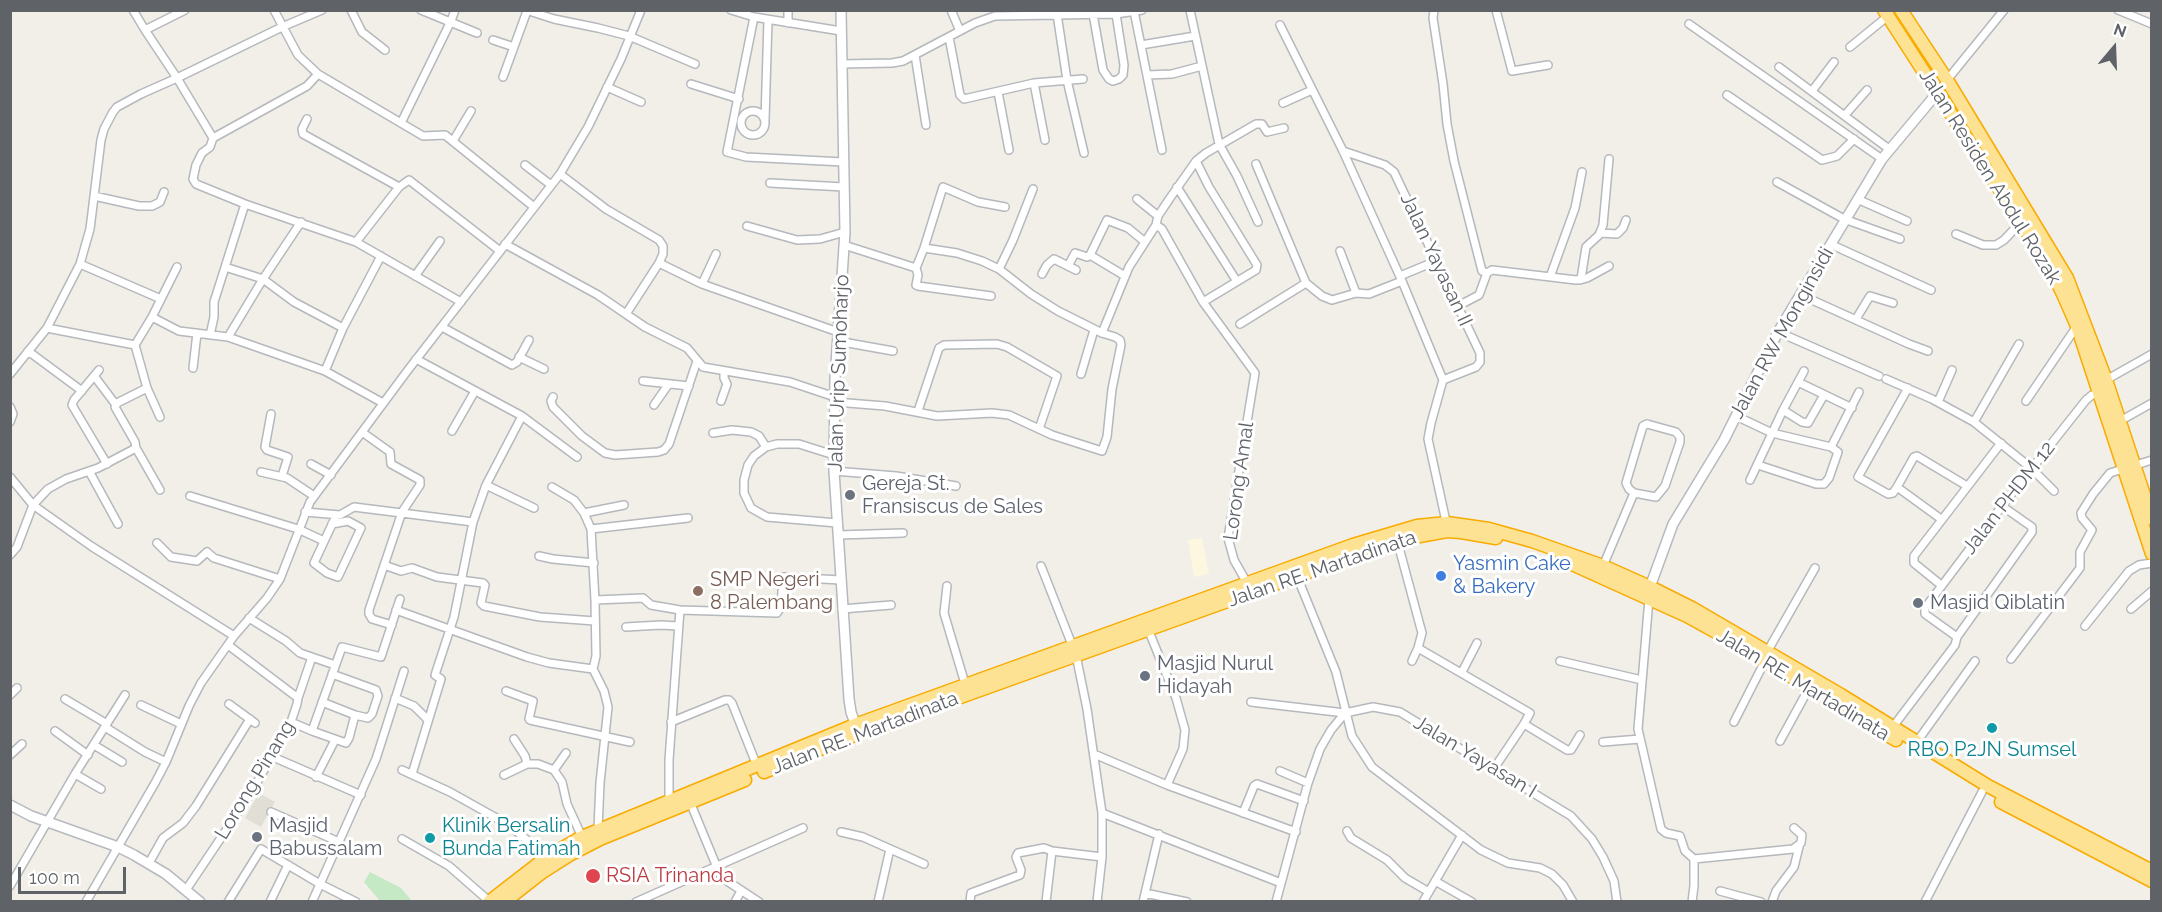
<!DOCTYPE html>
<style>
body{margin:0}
#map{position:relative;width:2162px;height:912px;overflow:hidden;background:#f1efe8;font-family:Raleway,sans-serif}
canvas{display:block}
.frame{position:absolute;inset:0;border:12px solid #5f6368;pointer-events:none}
.north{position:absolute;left:2084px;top:18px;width:60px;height:60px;-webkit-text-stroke:4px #fff;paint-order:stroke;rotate:19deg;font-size:16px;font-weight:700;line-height:24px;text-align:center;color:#5f6368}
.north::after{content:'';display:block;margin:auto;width:21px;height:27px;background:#5f6368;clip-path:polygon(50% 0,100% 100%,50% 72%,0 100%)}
.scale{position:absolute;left:18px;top:867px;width:108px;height:27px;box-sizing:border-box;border:3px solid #5f6368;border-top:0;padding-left:8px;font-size:18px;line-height:21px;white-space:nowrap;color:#5f6368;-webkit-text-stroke:4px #fff;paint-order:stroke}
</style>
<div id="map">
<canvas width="2162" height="912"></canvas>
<div class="frame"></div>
<div class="north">N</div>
<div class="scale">100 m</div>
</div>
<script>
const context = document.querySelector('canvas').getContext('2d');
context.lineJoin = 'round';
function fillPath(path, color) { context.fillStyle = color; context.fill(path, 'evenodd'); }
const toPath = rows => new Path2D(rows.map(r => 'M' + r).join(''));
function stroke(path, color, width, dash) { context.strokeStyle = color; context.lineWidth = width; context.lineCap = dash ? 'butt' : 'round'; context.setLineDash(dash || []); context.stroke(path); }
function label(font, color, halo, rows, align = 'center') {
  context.font = font + ' Raleway,sans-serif'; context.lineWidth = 6; context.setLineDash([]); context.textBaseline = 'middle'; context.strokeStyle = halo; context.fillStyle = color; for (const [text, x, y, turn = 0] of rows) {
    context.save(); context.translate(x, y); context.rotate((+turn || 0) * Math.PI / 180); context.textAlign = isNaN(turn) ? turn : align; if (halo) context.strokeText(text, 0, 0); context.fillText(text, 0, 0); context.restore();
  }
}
fillPath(toPath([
 [1202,538,1209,574,1194,577,1188,540]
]), '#fef7e0');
fillPath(toPath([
 [259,793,275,802,261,827,245,818]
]), '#e1ded6');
fillPath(toPath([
 [370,872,401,888,412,901,380,901,364,882]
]), '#c5e8c5');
const street = toPath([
 [133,10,145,30,185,10],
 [274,10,298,55,318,74,423,136,445,135,534,207],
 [351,10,362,32,385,50],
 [421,10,477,33],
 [526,10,554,19,598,28,629,36,695,64],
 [731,10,754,17,841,31],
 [788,10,788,23],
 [951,10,960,31],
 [1190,10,1219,144,1237,176,1258,222],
 [1434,10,1433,18,1443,84,1447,124,1454,161,1482,271,1487,273],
 [1496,10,1512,71,1548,65],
 [2118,10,2152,24],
 [1134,11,1162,150],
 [1057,14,1067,80,1084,153],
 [1093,14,1103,70,1109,79,1113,81,1119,79,1123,75,1124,65,1116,14],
 [754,17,727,152,746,157,843,162],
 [1689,24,1882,159],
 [1280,25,1343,151,1402,281,1443,380,1431,423,1428,439,1447,526],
 [145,30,177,78,282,27,322,10],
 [949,37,960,95,964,99,1034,83,1083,79],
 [493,40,514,47],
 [1141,45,1195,36],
 [1850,47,1888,16],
 [915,55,926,125],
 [841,64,892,63,903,61,975,23,995,16,1116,14,1142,10],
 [1779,67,1889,149],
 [1147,75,1172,74,1202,66],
 [503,77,527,11],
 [1947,80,2004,10],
 [1034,83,1045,140],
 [691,84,739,99],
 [607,87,641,102],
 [1812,91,1834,62],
 [998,92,1009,150],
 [1727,95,1822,160,1837,156,1854,139],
 [1283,103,1312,90],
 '741 123a12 12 0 1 1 24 0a12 12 0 1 1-24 0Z',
 [1845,115,1867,90],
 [307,119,302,129,303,134,399,187],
 [765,120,768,20],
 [401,123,451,21,455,10],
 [213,138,210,147,202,153,196,165,193,179,196,184,245,204,356,242,461,302],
 [213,138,307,86,318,74],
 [453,141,471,111],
 [1343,151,1385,165,1394,172,1480,353,1480,362,1476,367,1443,380],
 [1196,161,1209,187,1257,265,1256,270,1203,302],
 [525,165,551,185],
 [560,174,606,209,659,240,663,246,663,254,659,263,626,314],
 [1777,182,1844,219,1900,239],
 [770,183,844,187],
 [1177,187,1236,280],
 [94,196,139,206,152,206,160,202,164,192],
 [1137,199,1158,216],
 [1857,199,1907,221],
 [1156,225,1158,216,1170,198,1196,161,1206,153,1256,124,1262,124,1267,132,1284,128],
 [747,226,797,240,820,239,845,232],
 [1600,233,1617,234,1623,228,1626,220],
 [1956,234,1983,245,1996,245,2004,240,2021,222],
 [356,242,399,187,409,180,500,251],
 [505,244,598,295,645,327,687,348,703,367,790,382,835,397],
 [1830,244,1931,290],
 [844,245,916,268,924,248,957,253,982,261,999,269,1031,294,1058,311,1102,333,1129,267,1156,225,1162,229,1203,302,1255,373,1228,538,1234,560,1247,583],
 [924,248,943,187,978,202,1005,207],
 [1340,251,1356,293],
 [1090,255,1107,220,1128,228,1145,242],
 [659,263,702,284,838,332],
 [80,264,161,299],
 [1068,266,1075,253,1087,257,1090,255,1125,276],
 [225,267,263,279,294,302,343,328,325,371],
 [916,268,918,275,916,285,918,286,991,296],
 [999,269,1013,240,1033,189],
 [1042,274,1047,265,1054,259,1076,270],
 [415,276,440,241],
 [1400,276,1436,261],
 [1550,277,1575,208,1582,172],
 [1580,280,1587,278,1609,266],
 [1306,283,1322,296,1332,300,1356,293,1369,294,1402,281],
 [702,284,716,254],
 [1801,295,1909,344,1928,351],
 [1458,306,1479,295,1487,273,1492,270,1576,280,1581,279,1586,247,1599,235,1603,225,1609,159],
 [152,317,179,331,228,337,325,371,383,403],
 [1856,319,1870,296,1893,303],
 [1240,324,1306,283,1256,164],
 [442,327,512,365,517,362,529,340],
 [47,328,135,345,152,317,177,267],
 [343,328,381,256],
 [1778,332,1879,376],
 [210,335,214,317,214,302,245,204],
 [228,337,263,279,301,222],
 [837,341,893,351],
 [135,345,147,388,160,417],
 [28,351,82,391],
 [519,357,544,369],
 [416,359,522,416,577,457],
 [193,368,197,333],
 [99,370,74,400,72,405,107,464],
 [10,374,47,328,80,264,90,229,101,140,104,129,113,112,117,107,141,94,177,78,213,138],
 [1081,374,1094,330],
 [95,377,116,405],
 [1886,379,1932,399,1974,422,2031,468,2054,491],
 [2106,380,2152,354],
 [643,381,689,386],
 [1798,382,1852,408],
 [1908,388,1858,477,1888,494,1893,493,1897,487,1941,519],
 [553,397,551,401,553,407,582,436,605,453,615,455,658,452,664,450,669,444,697,361],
 [721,401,727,384,724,378,724,371],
 [2026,401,2077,326],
 [835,402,885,406,937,416,992,413,1009,415,1052,435,1102,451,1107,437,1112,389,1121,345,1120,340,1115,337,1102,333],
 [1938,402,1952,370],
 [654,405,668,385],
 [10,407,13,414,10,422],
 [1783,410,1802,422,1808,423,1824,395],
 [918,411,939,348,944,345,997,344,1007,347,1057,376,1039,429],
 [271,414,265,447,267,450,288,457,282,476],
 [1736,416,1772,433,1831,447,1838,452,1829,478,1824,484,1816,484,1758,465],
 [2120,421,2152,403],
 [1974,422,2019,344],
 [1647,424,1676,432,1680,437,1680,442,1665,486,1656,497,1634,493,1629,489,1626,483,1643,426,1647,424],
 [452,431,475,391],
 [362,432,390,452,391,464,420,480,420,485,402,512,398,524,369,610,369,614,372,619,392,625],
 [713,433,732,430,751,432,759,436,766,447],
 [1831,447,1859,392],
 [136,448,160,490],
 [834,455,799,444,777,444,766,447,754,456,748,465,744,480,744,493,751,508,767,517,837,523],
 [311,464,331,475],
 [89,471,118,524],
 [834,471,896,476,956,486],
 [261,472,287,478,314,496],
 [10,477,33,505,57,522,91,546,234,636],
 [1750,480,1783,410,1804,371],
 [486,485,534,508],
 [552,487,574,500,584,513,591,529,595,600,596,656,593,669],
 [1897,487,1914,457,1917,456,1967,486],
 [190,496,298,529,324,541],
 [305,512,340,515,354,507,473,522],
 [584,513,624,505],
 [332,524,348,521,361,528,338,577,327,573,314,563,335,518],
 [591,529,688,518],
 [838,535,903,533],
 [1397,540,1422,633,1418,648],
 [157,543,171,557,197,561,207,552,214,558,280,579],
 [10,555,17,547,33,505,48,489,66,479,98,468,136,448,135,442,115,407,117,403,147,388],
 [539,556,553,559,594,563],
 [384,565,401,571,412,568,437,577,483,583,485,585,481,603,484,606,540,617,595,621],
 [1041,566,1076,655,1087,709,1102,813,1102,857,1097,902],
 [1603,566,1634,493],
 [1296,574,1336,672,1352,736,1372,767,1481,850,1508,863,1540,868,1552,874,1563,885,1573,902],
 [1941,585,1914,563,1914,556,2001,443],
 [947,586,944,613,966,687],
 [1649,599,1638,729,1661,829,1666,833,1680,836,1685,851,1694,859,1793,849,1801,843,1802,835,1794,828],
 [595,600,643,598,651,605,680,610],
 [842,609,891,605],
 [2131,609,2152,591],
 [396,610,527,657,549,663,593,669],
 [249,618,286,641,300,653,335,665],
 [2085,626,2129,571,2139,565,2152,563],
 [626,627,661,625,678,626],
 [1148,629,1176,698,1185,730,1183,749,1167,785],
 [1957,637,1925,614,1925,608,2002,506,2086,400,2092,395,2099,393],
 [1767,652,1815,568],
 [2011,659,2080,568,2080,552,2092,530,2082,518,2081,513,2093,494,2110,473,2152,460],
 [1412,661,1418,648,1530,713,1524,724,1493,770],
 [1560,661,1642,680],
 [593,669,604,691,608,707,600,783,598,829],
 [1462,672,1477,643],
 [506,691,533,701,529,719,530,720,630,742],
 [10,695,17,688],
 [298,698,312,657],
 [395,698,414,706,428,720],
 [65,699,107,724],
 [322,702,355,715,368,718,372,714,378,696,376,690,332,674],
 [1251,702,1345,713],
 [229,704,255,723],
 [141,705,181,724],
 [291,722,312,731,342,647,381,657,400,599],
 [671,722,725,700,729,700,732,703,757,766],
 [1734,722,1765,661],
 [1524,724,1567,750,1571,750,1580,735],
 [105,727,145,752,166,762],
 [1892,728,1955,645,1957,637,2032,532,2032,527,2002,506],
 [55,731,88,755],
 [312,731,346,743,349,738,355,715],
 [514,739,525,756,527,764],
 [1780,741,1809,688],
 [1603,742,1640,739],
 [1916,743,1975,661],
 [94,745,122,762],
 [1094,754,1167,785,1296,832],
 [10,755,22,744],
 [273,757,361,795],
 [402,770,450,792,509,825,547,857],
 [554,770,566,753],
 [1280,771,1308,783],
 [75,774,101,789],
 [412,774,441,679,435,675,454,617,473,522,486,485,522,416],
 [504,775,527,764,538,764,554,770,562,782,567,804,582,837],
 [316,777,335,740],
 [669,800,669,760,680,610,777,613,781,607,783,577,841,580],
 [690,802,721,877,759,902],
 [271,812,339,842],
 [1102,813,1281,883],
 [1243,813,1254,786,1257,784,1304,801],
 [1347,831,1351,838,1387,860,1405,878,1429,892],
 [841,832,863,837,924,864],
 [402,839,449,866,489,901],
 [149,863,163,838,183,823,196,806,250,719],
 [1435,881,1472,902],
 [10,886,75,774,125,695],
 [186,890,251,793,291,722,297,704,298,698,228,645],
 [1720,891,1761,902],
 [1145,893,1187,902],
 [86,902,155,783,166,762,189,706,201,683,234,636,267,598,280,579,310,502,408,370,560,174,588,127,621,59,641,10],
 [228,902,261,849,320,884,356,902],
 [270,902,288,865],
 [312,902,376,759,404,671],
 [636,902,803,828],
 [735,902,741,891],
 [878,902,890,849],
 [970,902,971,893,1020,875,1021,870,1016,857,1018,853,1044,848,1052,851],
 [1046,902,1052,851,1102,857],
 [1143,902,1159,834],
 [1276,902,1308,783,1320,749,1331,730,1345,713,1373,707,1400,712,1571,816,1592,839,1603,857,1614,881,1617,902],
 [1423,902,1462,835],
 [1692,902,1694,886,1694,859],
 [1772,902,1776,891,1794,867,1799,847],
 [1925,902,1982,792]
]);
const secondary = toPath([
 [841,10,845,232,835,379,834,471,849,699,851,712,857,729],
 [1650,587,1673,524,1724,440,1778,332,1882,159,1938,92],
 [10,805,31,816,118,847,134,855,166,874,200,902]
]);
const highway = toPath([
 [1884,10,2049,266,2063,294,2077,326,2152,554],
 [1901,10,1947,80,2067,278,2106,380,2152,519],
 [1572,564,1687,616,1736,643,1896,740],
 [764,772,852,736,1397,540,1447,531,1461,532,1496,538],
 [2001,802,2152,881],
 [489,902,547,857,582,837,855,725,1353,545,1417,526,1447,523,1489,529,1532,541,1603,566,1650,587,1692,608,1841,695,1988,786,2152,871],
 [504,902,541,873,571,854,600,839,745,780]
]);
stroke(street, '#b5b8bc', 10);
stroke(secondary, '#b6babf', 12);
stroke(highway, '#f9ab00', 15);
stroke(street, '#fff', 7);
stroke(secondary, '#fff', 9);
stroke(highway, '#fde293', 12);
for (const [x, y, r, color] of [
 [850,495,6,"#6b7280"],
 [1441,576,6,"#3f7fe0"],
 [698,591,6,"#8d6e63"],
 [1918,603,6,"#6b7280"],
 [1145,676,6,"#6b7280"],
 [1992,728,6,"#0f9aa8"],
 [257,837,6,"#6b7280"],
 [430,838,6,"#0f9aa8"],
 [593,876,8,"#e0444e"]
]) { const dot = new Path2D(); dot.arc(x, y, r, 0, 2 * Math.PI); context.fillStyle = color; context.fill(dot); stroke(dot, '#fff', 2); }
label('20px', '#5f6368', '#fff', [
 ["Jalan Residen Abdul Rozak",1990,177,58],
 ["Jalan Yayasan II",1436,260,65],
 ["Jalan RW Monginsidi",1782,333,-61],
 ["Jalan Urip Sumoharjo",839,373,-88],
 ["Lorong Amal",1239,481,-82],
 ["Jalan PHDM 12",2009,498,-52],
 ["Jalan RE. Martadinata",1322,569,-19],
 ["Jalan RE. Martadinata",1803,685,31],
 ["Jalan RE. Martadinata",865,733,-21],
 ["Jalan Yayasan I",1475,757,31],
 ["Lorong Pinang",255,780,-59]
]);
label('20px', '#5b616d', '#fff', [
 ["Gereja St.",862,484],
 ["Fransiscus de Sales",862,507],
 ["Masjid Qiblatin",1930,603],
 ["Masjid Nurul",1157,664],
 ["Hidayah",1157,687],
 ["Masjid",269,826],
 ["Babussalam",269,849]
], 'left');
label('20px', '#366cbe', '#fff', [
 ["Yasmin Cake",1453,564],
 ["& Bakery",1453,587]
], 'left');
label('20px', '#785e54', '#fff', [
 ["SMP Negeri",710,580],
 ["8 Palembang",710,603]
], 'left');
label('20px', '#0d838f', '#fff', [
 ["RBO P2JN Sumsel",1992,750],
 ["Klinik Bersalin",442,826,"left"],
 ["Bunda Fatimah",442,849,"left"]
]);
label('20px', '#be3a42', '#fff', [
 ["RSIA Trinanda",606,876]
], 'left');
</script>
